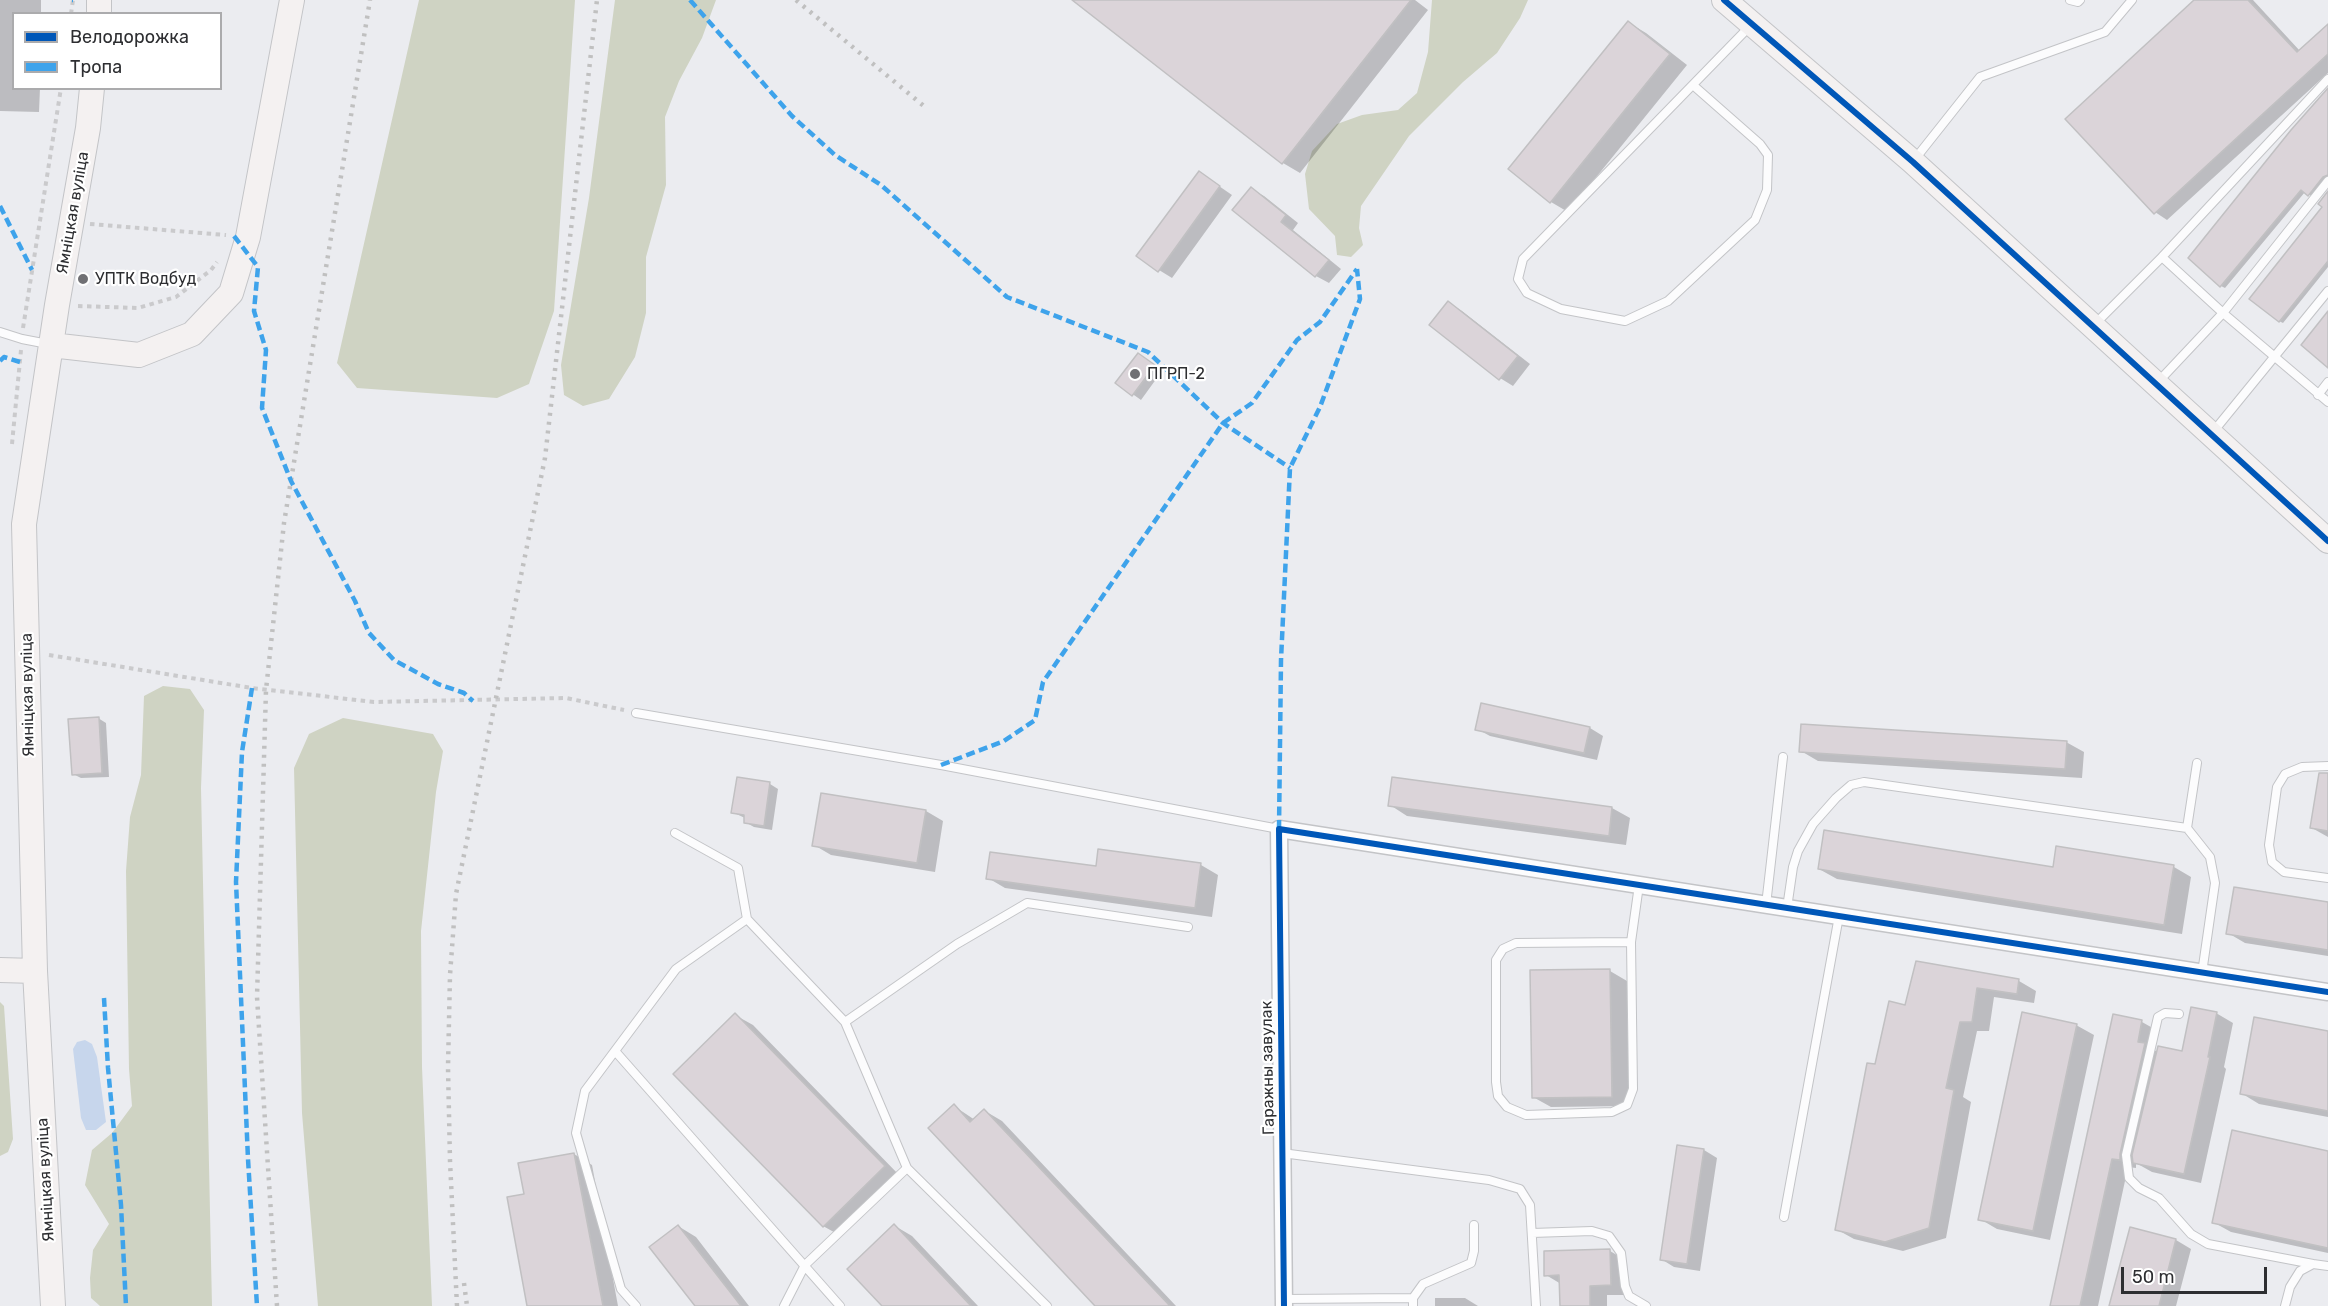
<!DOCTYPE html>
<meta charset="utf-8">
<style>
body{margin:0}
#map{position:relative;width:2328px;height:1306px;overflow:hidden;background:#ebecf0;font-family:Rubik,sans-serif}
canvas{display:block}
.legend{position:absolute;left:12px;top:12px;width:210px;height:78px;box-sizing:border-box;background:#fff;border:2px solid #ababad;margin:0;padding:8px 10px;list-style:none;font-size:18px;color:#2d2e31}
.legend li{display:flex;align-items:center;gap:12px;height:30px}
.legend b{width:30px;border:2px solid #ababad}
.scale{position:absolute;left:2121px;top:1267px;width:146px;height:27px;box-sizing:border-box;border:3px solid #2d2e31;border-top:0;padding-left:8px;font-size:18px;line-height:21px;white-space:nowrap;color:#2d2e31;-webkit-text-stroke:4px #fff;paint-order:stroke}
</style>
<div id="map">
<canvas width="2328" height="1306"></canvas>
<ul class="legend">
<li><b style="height:8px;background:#0057b8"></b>Велодорожка</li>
<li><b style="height:8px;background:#3ea3eb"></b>Тропа</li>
</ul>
<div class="scale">50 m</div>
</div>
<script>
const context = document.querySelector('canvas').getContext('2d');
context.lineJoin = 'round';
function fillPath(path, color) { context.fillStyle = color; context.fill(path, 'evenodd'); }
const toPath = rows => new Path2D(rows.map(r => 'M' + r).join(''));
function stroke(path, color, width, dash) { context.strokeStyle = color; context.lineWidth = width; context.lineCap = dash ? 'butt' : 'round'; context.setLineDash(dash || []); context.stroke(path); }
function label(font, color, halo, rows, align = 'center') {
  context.font = font + ' Rubik,sans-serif'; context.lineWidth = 4.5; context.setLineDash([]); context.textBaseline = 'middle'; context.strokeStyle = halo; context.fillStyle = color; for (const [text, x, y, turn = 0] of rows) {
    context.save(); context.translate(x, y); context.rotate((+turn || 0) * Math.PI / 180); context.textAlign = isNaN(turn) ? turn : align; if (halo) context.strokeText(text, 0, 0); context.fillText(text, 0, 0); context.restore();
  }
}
fillPath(toPath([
 [419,0,575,0,554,311,529,384,497,398,357,388,337,363],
 [615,0,716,0,702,38,679,81,665,117,666,185,646,257,646,313,635,357,609,399,583,406,564,395,561,365,589,198],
 [1432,0,1528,0,1520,18,1497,53,1463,82,1409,136,1361,206,1359,228,1363,245,1351,257,1337,255,1335,236,1309,209,1305,174,1312,151,1337,124,1362,115,1398,110,1417,93,1428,52],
 [163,686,190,689,204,710,201,788,212,1306,100,1306,91,1298,90,1278,93,1250,109,1224,85,1185,92,1150,112,1133,132,1106,129,1069,126,871,130,817,141,775,144,696],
 [343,718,433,734,443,751,436,792,421,931,422,1067,432,1306,318,1306,302,1113,294,768,309,734],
 [0,1002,4,1006,13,1139,8,1152,0,1156]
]), '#cfd3c3');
fillPath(toPath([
 [85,1040,92,1044,97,1057,106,1122,96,1130,86,1130,81,1118,73,1049,77,1042]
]), '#c7d6ec');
fillPath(toPath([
 [0,0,41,0,41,14,14,14,14,88,40,88,39,112,0,111],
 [1074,0,1415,0,1428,10,1300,173,1283,163],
 [2196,0,2253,0,2300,51,2328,26,2328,73,2167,220,2155,212],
 [1629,23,1646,33,1687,65,1568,212,1551,202],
 [2328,90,2328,178,2313,197,2305,192,2225,288,2221,286],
 [1200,173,1232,195,1172,278,1159,270],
 [1251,189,1264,196,1298,223,1293,230,1341,269,1329,283,1316,276],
 [2328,194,2328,267,2283,323,2279,321],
 [1449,303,1462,311,1530,364,1513,386,1500,378],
 [1147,359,1162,371,1141,400,1117,383],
 [98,718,106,723,109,777,81,778,73,774],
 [1590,728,1603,736,1597,760,1490,736,1477,729],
 [2066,742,2084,752,2082,778,1818,761,1801,751],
 [738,779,770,784,778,789,772,830,754,827,745,822,745,818,732,812],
 [1393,779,1612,808,1630,818,1626,845,1407,816,1390,805],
 [2328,783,2328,837,2312,828],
 [926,811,943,821,935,872,831,855,814,845],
 [1100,851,1201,865,1218,875,1212,917,1005,888,988,878,1097,868],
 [2174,867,2191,877,2182,934,1837,879,1819,869],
 [2328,904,2328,956,2245,943,2228,933],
 [1917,962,2019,981,2036,991,2034,1003,1994,997,1989,1031,1977,1031,1963,1097,1971,1102,1946,1238,1903,1251,1854,1239,1836,1229,1876,1066,1906,1006],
 [1610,971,1627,981,1629,1106,1551,1107,1533,1097],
 [2216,1013,2233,1023,2224,1067,2226,1069,2201,1183,2152,1172,2136,1163,2136,1168,2128,1167,2098,1306,2051,1306,2114,1016,2142,1022,2158,1031,2154,1050,2158,1052,2183,1053],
 [735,1015,753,1025,901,1177,841,1236,823,1226],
 [2076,1025,2094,1035,2050,1240,1997,1229,1980,1219],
 [2328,1033,2328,1117,2259,1104,2241,1093],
 [954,1106,975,1120,985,1111,1002,1121,1176,1306,1097,1306],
 [1704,1150,1717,1158,1700,1271,1674,1267,1661,1259],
 [2328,1153,2328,1253,2231,1232,2213,1222],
 [574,1154,592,1165,618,1306,529,1306,526,1195],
 [678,1226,696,1237,749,1306,697,1306],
 [895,1226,912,1236,978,1306,884,1306],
 [2176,1240,2191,1249,2176,1306,2111,1306],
 [1610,1251,1627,1261,1628,1295,1607,1295,1607,1306,1562,1306,1561,1284,1546,1275],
 [1435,1298,1465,1298,1478,1306,1435,1306]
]), '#0003');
const building = toPath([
 [1072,0,1411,0,1282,164,1072,0],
 [2194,0,2248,0,2297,52,2328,24,2328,54,2154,214,2065,119,2194,0],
 [1628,21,1670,54,1550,203,1508,169,1628,21],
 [2328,88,2328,175,2323,177,2308,196,2301,190,2220,287,2188,258,2291,130,2328,88],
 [1199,171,1220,186,1158,272,1136,256,1199,171],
 [1251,187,1286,215,1281,222,1329,260,1315,277,1232,210,1251,187],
 [2328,191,2328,261,2279,322,2249,299,2322,207,2318,204,2328,191],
 [1448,301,1518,356,1499,380,1429,325,1448,301],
 [2328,311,2328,368,2301,345,2328,311],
 [1138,353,1155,365,1132,396,1115,383,1138,353],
 [1481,703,1590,727,1584,753,1475,730,1481,703],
 [99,717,102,773,72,775,68,719,99,717],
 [1801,724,2067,741,2065,769,1799,752,1801,724],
 [2319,773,2328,773,2328,831,2310,828,2319,773],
 [737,777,770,782,764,826,744,823,744,815,731,813,737,777],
 [1392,777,1612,807,1609,836,1388,806,1392,777],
 [821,793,926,810,917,863,812,846,821,793],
 [1824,830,2053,867,2056,846,2174,865,2164,925,1818,869,1824,830],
 [1098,849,1201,863,1195,908,986,879,990,852,1096,866,1098,849],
 [2234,887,2328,902,2328,950,2226,934,2234,887],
 [1916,961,2019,979,2017,994,1977,988,1972,1022,1960,1022,1946,1088,1954,1090,1929,1228,1885,1242,1835,1230,1867,1063,1875,1064,1889,1001,1905,1005,1916,961],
 [1610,969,1612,1097,1532,1098,1530,970,1610,969],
 [2191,1007,2217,1012,2208,1057,2210,1057,2184,1174,2133,1163,2132,1155,2158,1046,2182,1051,2191,1007],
 [2022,1012,2077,1024,2033,1231,1978,1220,2022,1012],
 [735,1013,885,1166,823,1227,673,1074,735,1013],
 [2113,1014,2142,1020,2138,1042,2145,1043,2120,1154,2120,1160,2112,1159,2080,1306,2050,1306,2113,1014],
 [2254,1017,2328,1031,2328,1111,2240,1094,2254,1017],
 [954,1104,970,1122,984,1109,1170,1306,1095,1306,928,1128,954,1104],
 [2232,1130,2328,1151,2328,1248,2212,1223,2232,1130],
 [1677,1145,1704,1149,1687,1264,1660,1260,1677,1145],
 [574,1153,603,1306,527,1306,507,1197,524,1194,518,1163,574,1153],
 [894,1224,971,1306,882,1306,847,1269,894,1224],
 [678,1225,741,1306,695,1306,649,1247,678,1225],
 [2130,1227,2176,1239,2159,1306,2109,1306,2130,1227],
 [1610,1249,1611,1285,1590,1286,1590,1306,1560,1306,1559,1275,1544,1276,1544,1251,1610,1249]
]);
fillPath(building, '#dbd4d9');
stroke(building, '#c1c0c2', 1.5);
const lane = toPath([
 [2070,0,2078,2,2080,0],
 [1694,86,1760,144,1768,155,1767,190,1755,220,1668,301,1625,321,1561,309,1527,293,1518,279,1523,259,1752,24],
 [1915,159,1980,77,2105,32,2132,0],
 [2162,257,2223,313,2328,402],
 [2094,325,2162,257,2328,79],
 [0,332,22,339,48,344],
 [2158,382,2223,313,2328,181],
 [2318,395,2328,382],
 [2213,432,2328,291],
 [636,713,941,765,1279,829],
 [2328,766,2302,767,2285,774,2277,787,2269,845,2272,862,2284,872,2328,878],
 [2187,828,2197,763],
 [1766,905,1783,757],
 [1787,908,1793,867,1798,851,1813,824,1836,798,1851,785,1864,782,2187,828,2210,857,2215,883,2202,973],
 [747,919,845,1022,957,944,1027,903,1188,927],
 [1631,942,1516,943,1503,949,1496,960,1496,1082,1498,1096,1507,1107,1526,1115,1612,1112,1627,1105,1633,1089,1631,942,1639,885],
 [2179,1014,2165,1013,2158,1017,2126,1155,2129,1178,2139,1188,2159,1198,2191,1234,2208,1244,2313,1264],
 [845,1022,907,1168,1047,1306],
 [615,1051,840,1306],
 [1282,1153,1489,1180,1520,1189,1530,1205,1536,1306],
 [1784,1217,1839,916],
 [1532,1233,1592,1231,1609,1236,1621,1253,1625,1286,1629,1296,1646,1306],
 [1413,1298,1423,1284,1471,1263,1474,1251,1474,1225],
 [1283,1299,1413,1298,1413,1306],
 [636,1306,621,1289,576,1133,585,1091,676,969,747,919,738,868,675,833],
 [784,1306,805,1265,907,1168],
 [2285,1306,2290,1287,2300,1271,2313,1264,2328,1266]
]);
const street = toPath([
 [1284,1306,1279,829,2328,992]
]);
const secondary = toPath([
 [99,0,99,14],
 [1724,0,1913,162,2328,541],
 [51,345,139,355,192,334,231,293,248,237,292,0],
 [0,970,35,971],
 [53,1306,35,971,24,524,57,305,88,128,92,88]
]);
stroke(lane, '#c3c4c7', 10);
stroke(street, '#c3c4c7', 19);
stroke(secondary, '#c3c4c7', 26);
stroke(toPath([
 [71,14,73,0],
 [90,224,226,235],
 [78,306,138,308,176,297,211,270,217,262],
 [23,328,61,88],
 [12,444,21,350],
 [49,655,252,688,374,702,566,698,624,710]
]), '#cacacc', 4, [4.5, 4.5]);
stroke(lane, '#fcfcfd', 8);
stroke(street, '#fcfcfd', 16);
stroke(secondary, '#f4f1f1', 24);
stroke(toPath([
 [796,0,925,107],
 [464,1283,467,1306],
 [277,1306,257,997,266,690,284,523,370,0],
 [457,1306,450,1161,448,1067,450,975,456,894,545,458,597,0]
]), '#c0c0c0', 4.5, [3, 6]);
stroke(toPath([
 [72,0,73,0],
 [690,0,792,116,835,155,881,185,1007,297,1148,352,1223,423,1290,468],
 [0,206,32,270],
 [234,236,258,267,254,311,266,350,262,408,291,481,355,601,369,633,394,660,438,684,464,693,473,701],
 [0,361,4,357,20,362],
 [252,688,242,752,236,882,248,1159,257,1306],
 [941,765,1004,741,1035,720,1043,682,1223,423,1252,403,1297,340,1320,322,1357,269],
 [1279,829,1281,660,1290,468,1320,407,1360,299,1357,269],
 [104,998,108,1068,121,1205,126,1306]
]), '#3ea3eb', 4.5, [9, 4.5]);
stroke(toPath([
 [1724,0,1913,162,2328,541],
 [1284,1306,1279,829,2328,992]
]), '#0057b8', 6);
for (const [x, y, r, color] of [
 [83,279,6,"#707074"],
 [1135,374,6,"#707074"]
]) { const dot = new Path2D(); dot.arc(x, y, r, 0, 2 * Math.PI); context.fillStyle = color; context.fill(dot); stroke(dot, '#fff', 2); }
label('16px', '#2d2e31', '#fff', [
 ["Ямніцкая вуліца",73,213,-80],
 ["Ямніцкая вуліца",28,695,-91],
 ["Гаражны завулак",1268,1068,-91],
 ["Ямніцкая вуліца",46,1180,-93]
]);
label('16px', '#2d2e31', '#fff', [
 ["УПТК Водбуд",95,279],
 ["ПГРП-2",1147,374]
], 'left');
</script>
